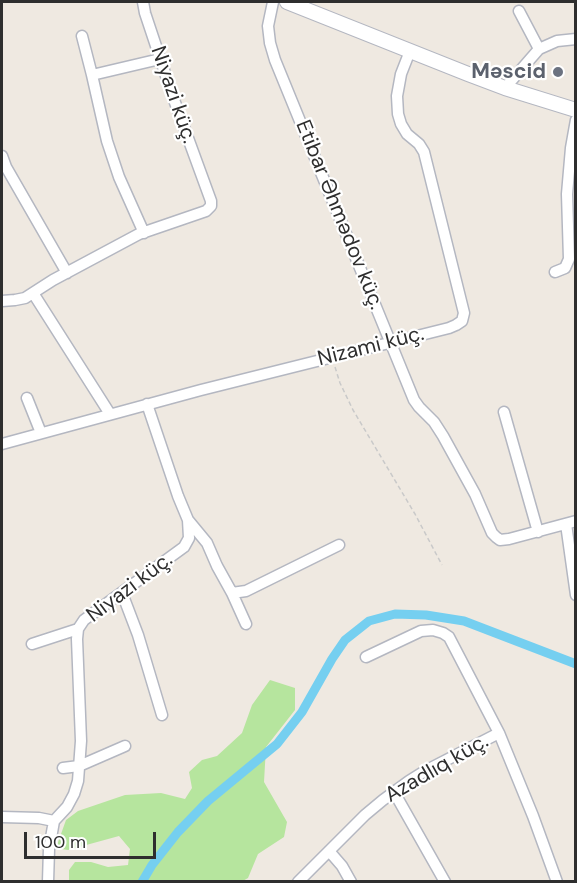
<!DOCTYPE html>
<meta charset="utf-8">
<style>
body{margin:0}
#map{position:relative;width:577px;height:883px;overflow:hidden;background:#efe9e1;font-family:"DM Sans",sans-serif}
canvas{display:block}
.frame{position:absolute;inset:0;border:3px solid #2e2e2e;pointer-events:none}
.scale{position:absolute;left:24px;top:832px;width:132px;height:27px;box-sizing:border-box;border:3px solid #2e2e2e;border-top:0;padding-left:8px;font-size:18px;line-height:21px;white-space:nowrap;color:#2e2e2e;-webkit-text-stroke:4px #fff;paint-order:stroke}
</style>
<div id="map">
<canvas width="577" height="883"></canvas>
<div class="frame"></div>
<div class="scale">100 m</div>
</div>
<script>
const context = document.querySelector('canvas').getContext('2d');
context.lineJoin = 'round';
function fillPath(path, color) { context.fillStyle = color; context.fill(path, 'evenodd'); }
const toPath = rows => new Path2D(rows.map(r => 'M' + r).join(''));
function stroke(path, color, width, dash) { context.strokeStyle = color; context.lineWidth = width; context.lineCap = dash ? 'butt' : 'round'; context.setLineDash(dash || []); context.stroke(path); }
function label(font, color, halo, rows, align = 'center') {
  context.font = font + ' "DM Sans",sans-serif'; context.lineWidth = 4.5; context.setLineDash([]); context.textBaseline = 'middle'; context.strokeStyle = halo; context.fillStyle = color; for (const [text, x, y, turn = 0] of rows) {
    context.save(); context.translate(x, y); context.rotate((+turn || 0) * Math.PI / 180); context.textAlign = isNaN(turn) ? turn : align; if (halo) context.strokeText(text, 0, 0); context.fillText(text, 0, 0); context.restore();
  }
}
fillPath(toPath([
 [270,680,295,688,295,710,266,747,264,782,287,822,284,837,258,854,248,878,241,882,69,881,69,870,75,862,91,862,108,867,128,865,130,849,119,836,68,850,56,848,66,820,78,811,125,795,161,793,185,799,192,788,189,772,202,760,217,756,242,733,252,705]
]), '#b6e59e');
stroke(toPath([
 [142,882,152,865,178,832,208,801,277,744,302,712,332,659,345,640,369,621,395,614,426,615,464,621,576,664]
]), '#75cff0', 9);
const street = toPath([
 [273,2,268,26,270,43,275,60,414,400,419,407,434,422,443,436,475,494,492,533,496,537,500,540,509,539,576,521],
 [519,11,539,49],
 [82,36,92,75],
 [505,88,539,49,557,41,576,39],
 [2,156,6,167,67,273],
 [144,233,119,177,107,141,92,75,160,59],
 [555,272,565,268,569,259,567,194,571,148,576,120],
 [33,293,110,414],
 [2,301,15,300,25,298,53,280,139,234,206,211,211,206,211,201,173,97,145,13,143,2],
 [27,398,41,433],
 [504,412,538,532],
 [2,444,201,390,449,328,456,325,462,321,464,313,424,152,419,144,407,134,401,124,398,114,397,96,401,74,410,51],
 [188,520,207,543,217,566,232,593,246,591,339,545],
 [566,524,576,595],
 [122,593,138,635,162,715],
 [232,593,246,624],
 [32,644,78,629],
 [366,657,421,631,433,630,443,633,449,637,499,733,533,816,557,882],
 [63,768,79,766,125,746],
 [394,792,445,882],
 [2,817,39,818,54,821],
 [329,851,342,866,351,882],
 [48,882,49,849,54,821,67,807,74,794,78,781,81,741,77,639,78,629,84,620,184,547,189,538,188,520,178,496,147,404],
 [298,882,365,815,383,800,409,781,425,771,499,733]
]);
const secondary = toPath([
 [287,2,468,74,505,88,576,110]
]);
stroke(street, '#b4b7c1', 13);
stroke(secondary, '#b4b7c1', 16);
stroke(toPath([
 [335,367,340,383,353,410,415,514,442,565]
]), '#c9c9c9', 1.5, [4.5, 3]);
stroke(street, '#fff', 10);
stroke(secondary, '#fff', 14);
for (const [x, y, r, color] of [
 [558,72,6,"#6b7280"]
]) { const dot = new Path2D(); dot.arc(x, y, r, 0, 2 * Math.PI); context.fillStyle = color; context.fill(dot); stroke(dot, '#fff', 2); }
label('bold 21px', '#5b616d', '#fff', [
 ["Məscid",546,72]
], 'right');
label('21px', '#2e2e2e', '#fff', [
 ["Niyazi küç.",173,95,71],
 ["Etibar Əhmədov küç.",339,215,68],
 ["Nizami küç.",371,347,-14],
 ["Niyazi küç.",130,588,-37],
 ["Azadlıq küç.",437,769,-30]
]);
</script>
